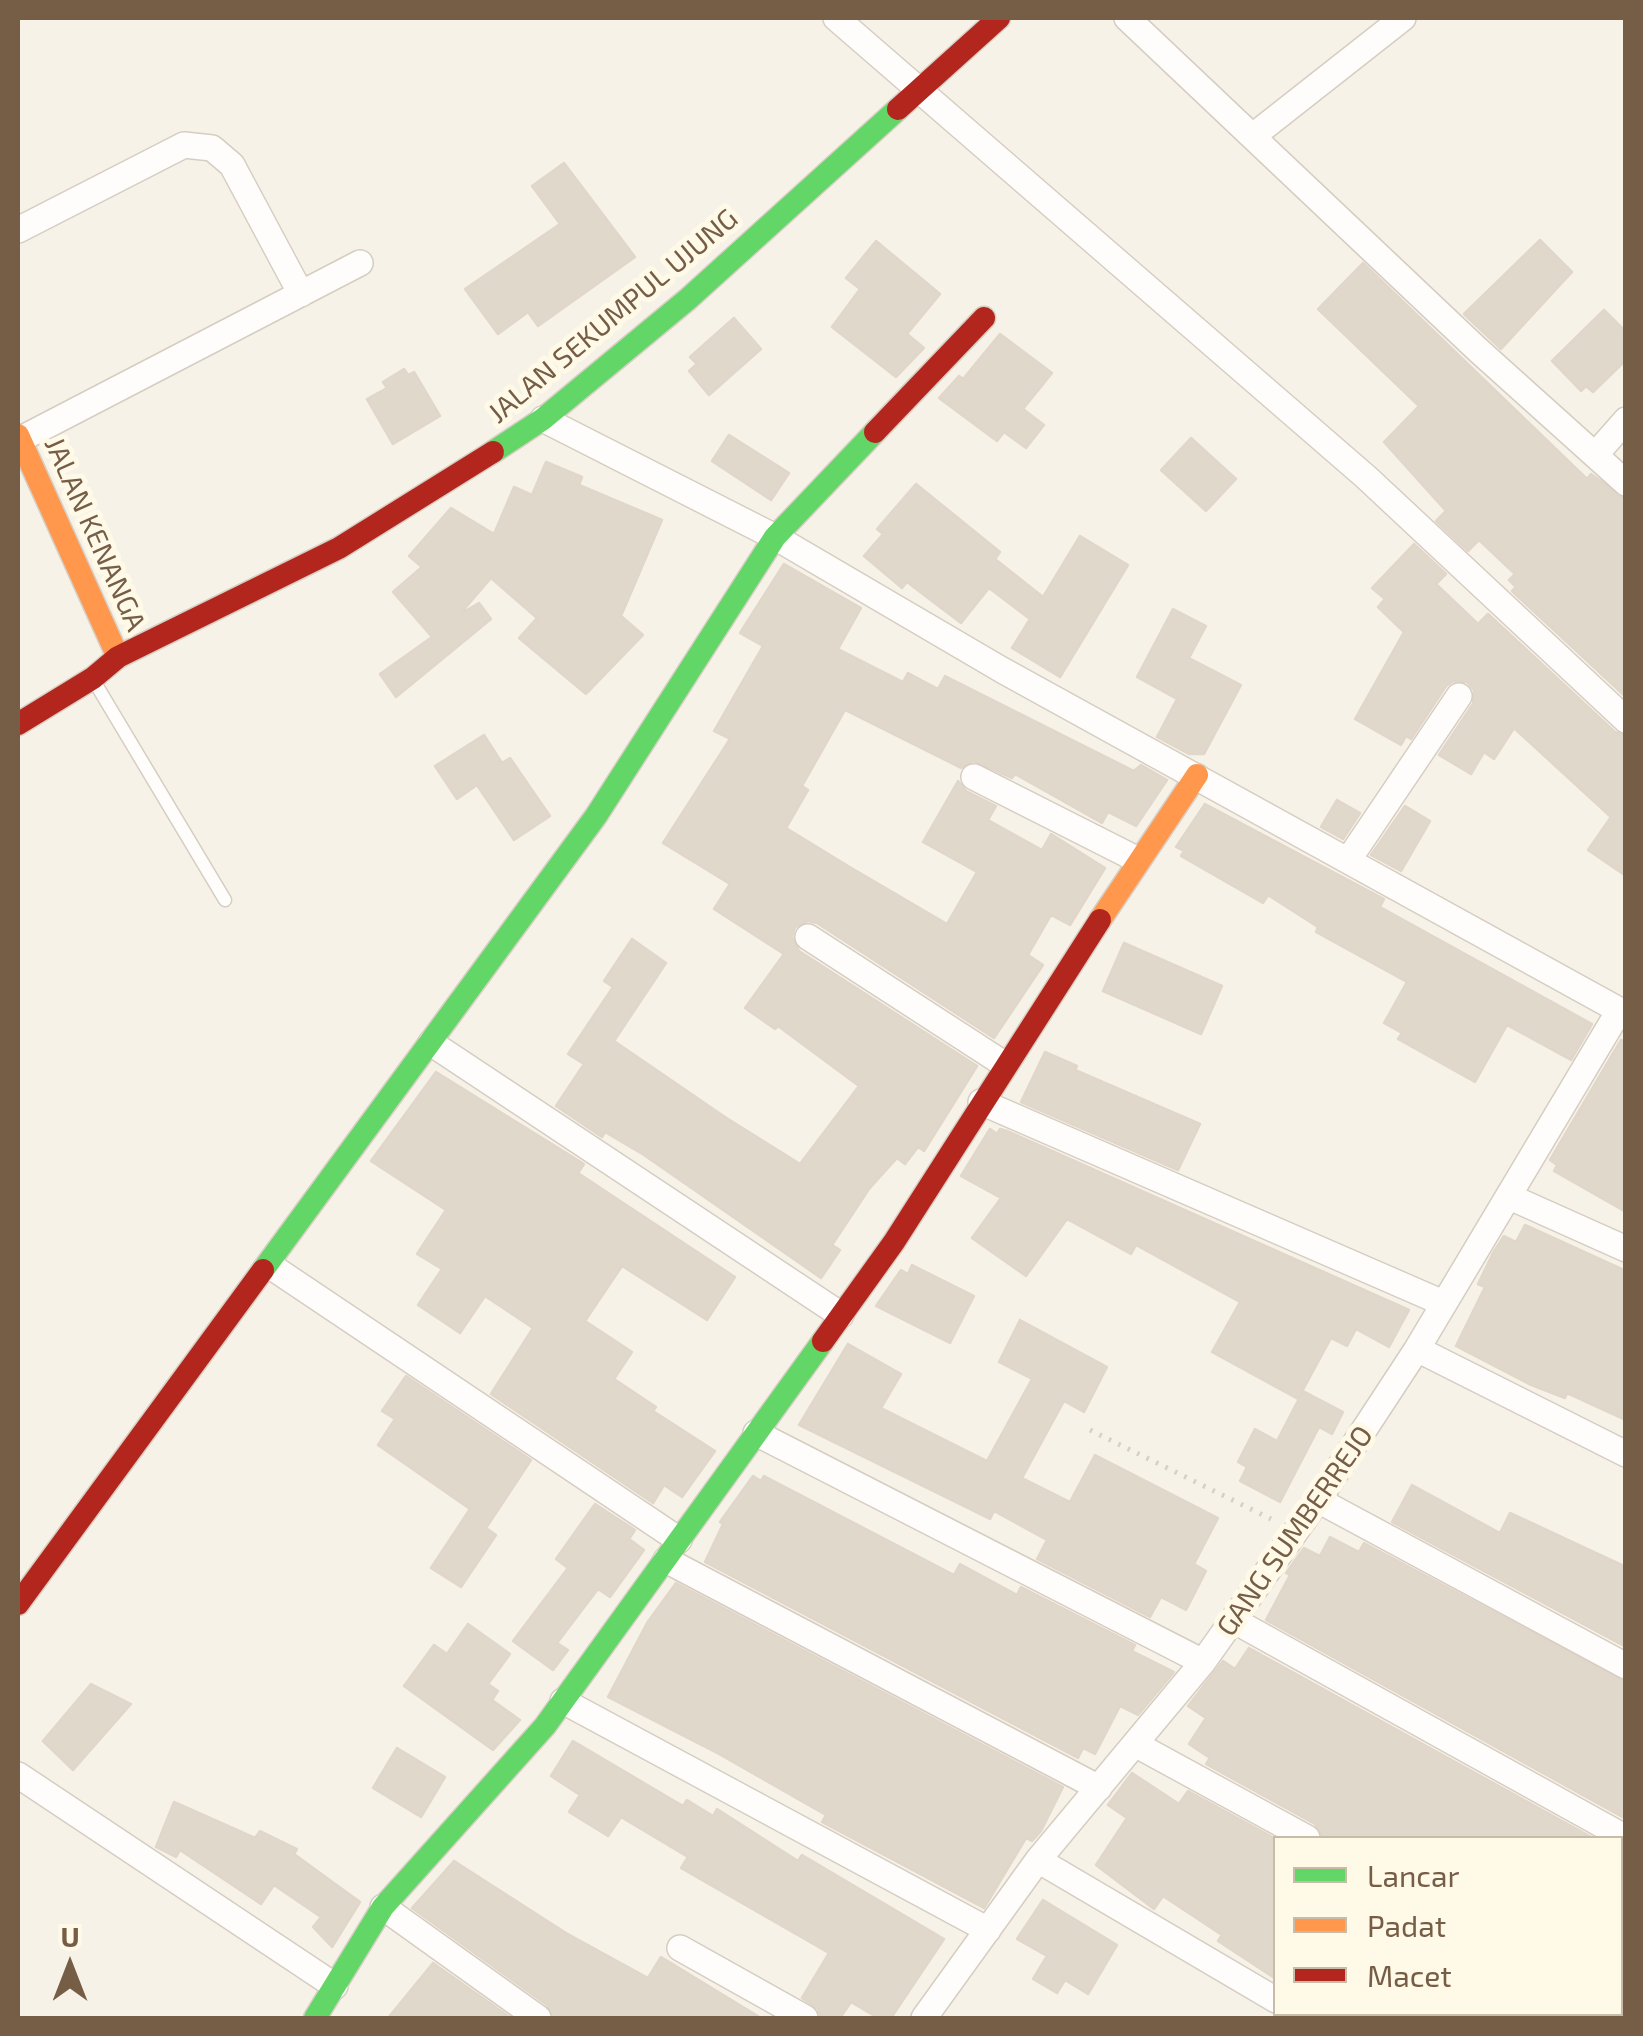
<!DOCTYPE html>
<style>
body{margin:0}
#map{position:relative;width:1643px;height:2036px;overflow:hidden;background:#f7f2e7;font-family:"Exo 2",sans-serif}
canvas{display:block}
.frame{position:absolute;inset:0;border:20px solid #765d46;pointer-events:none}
.legend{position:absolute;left:1273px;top:1836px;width:350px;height:180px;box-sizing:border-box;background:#fff9e8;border:2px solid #c8bba7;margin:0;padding:12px 18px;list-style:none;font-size:30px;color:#765d46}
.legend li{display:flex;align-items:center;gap:20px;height:50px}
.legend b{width:50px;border:2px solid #c8bba7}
.north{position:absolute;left:20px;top:1916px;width:100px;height:100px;-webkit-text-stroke:8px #fff9e8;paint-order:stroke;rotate:0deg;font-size:28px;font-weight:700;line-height:40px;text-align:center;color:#765d46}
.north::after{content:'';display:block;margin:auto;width:35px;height:45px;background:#765d46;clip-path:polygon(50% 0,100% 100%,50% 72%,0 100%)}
</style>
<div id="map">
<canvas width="1643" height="2036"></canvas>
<div class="frame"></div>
<ul class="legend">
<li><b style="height:12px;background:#63d668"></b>Lancar</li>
<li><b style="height:12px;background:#ff974d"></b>Padat</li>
<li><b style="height:12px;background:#b3261e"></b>Macet</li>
</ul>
<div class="north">U</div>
</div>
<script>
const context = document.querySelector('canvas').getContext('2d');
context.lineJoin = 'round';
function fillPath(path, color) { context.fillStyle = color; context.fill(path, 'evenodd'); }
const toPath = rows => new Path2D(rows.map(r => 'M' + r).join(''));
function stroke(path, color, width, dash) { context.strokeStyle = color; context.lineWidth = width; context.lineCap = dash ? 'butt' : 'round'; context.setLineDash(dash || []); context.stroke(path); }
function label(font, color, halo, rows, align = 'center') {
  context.font = font + ' "Exo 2",sans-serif'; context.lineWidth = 10; context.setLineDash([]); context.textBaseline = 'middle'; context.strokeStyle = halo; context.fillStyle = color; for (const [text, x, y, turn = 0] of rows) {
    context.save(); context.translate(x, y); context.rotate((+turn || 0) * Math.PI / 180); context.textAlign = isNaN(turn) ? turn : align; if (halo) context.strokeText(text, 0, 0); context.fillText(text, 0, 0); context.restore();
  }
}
const building = toPath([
 [564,163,635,257,538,326,528,312,498,334,465,289,560,224,532,186,564,163],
 [1540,240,1572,272,1501,349,1464,314,1540,240],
 [876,241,940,294,907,334,924,348,896,377,832,327,860,289,846,278,876,241],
 [1363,263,1587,479,1591,474,1626,499,1626,697,1512,591,1516,587,1509,580,1515,574,1479,540,1468,551,1436,521,1446,511,1384,442,1419,406,1318,309,1363,263],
 [1604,310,1626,332,1626,360,1593,392,1586,386,1581,391,1552,361,1604,310],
 [734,318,761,349,709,395,689,371,697,364,690,357,734,318],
 [1000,334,1052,373,1023,409,1044,425,1026,448,1004,432,997,441,939,398,959,376,963,379,1000,334],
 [404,369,408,375,414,372,440,416,393,444,367,399,387,388,383,382,404,369],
 [729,435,789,473,771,500,712,461,729,435],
 [1191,438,1236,479,1206,511,1161,470,1191,438],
 [546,462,582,477,579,485,662,520,621,616,643,635,586,694,519,638,537,618,491,578,460,614,479,603,491,619,396,697,380,674,432,637,393,592,422,567,409,556,451,508,494,534,514,487,532,495,546,462],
 [916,484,1000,552,995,559,1043,597,1080,536,1128,565,1060,677,1012,648,1030,619,989,588,961,623,907,582,902,588,864,556,883,534,877,529,916,484],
 [1414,544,1446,574,1436,584,1478,624,1488,614,1615,732,1626,736,1626,876,1588,850,1611,817,1514,728,1494,759,1484,752,1471,774,1439,755,1473,704,1474,690,1467,682,1453,681,1446,686,1411,739,1406,736,1401,745,1355,719,1404,632,1378,607,1385,599,1372,588,1414,544],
 [784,564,861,608,838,649,903,682,908,673,938,689,945,676,1134,771,1141,765,1167,780,1136,826,1108,812,1102,823,1015,774,1012,778,974,761,961,768,845,710,802,786,808,790,786,828,848,866,947,924,977,872,923,842,958,781,966,791,996,806,988,820,1042,850,1051,834,1105,868,1070,925,1051,915,1028,955,1043,965,994,1038,817,923,808,921,795,927,792,937,799,951,977,1066,924,1151,918,1147,905,1164,897,1158,869,1189,832,1245,840,1250,821,1278,644,1155,605,1132,602,1137,556,1106,584,1064,568,1054,613,987,604,981,632,939,666,963,614,1041,725,1117,800,1164,859,1086,778,1026,775,1029,745,1008,784,954,714,909,730,884,663,843,730,739,714,731,763,646,740,633,784,564],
 [1173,609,1206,626,1189,658,1241,685,1204,754,1189,754,1157,737,1177,699,1137,677,1173,609],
 [484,735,502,763,510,758,550,816,514,840,477,785,457,799,435,766,484,735],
 [1337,800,1360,813,1343,839,1321,827,1337,800],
 [1205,804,1384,899,1380,907,1592,1024,1571,1060,1507,1025,1475,1082,1398,1039,1402,1033,1384,1023,1407,982,1316,932,1318,927,1268,895,1263,903,1181,856,1184,851,1176,847,1205,804],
 [1405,806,1430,821,1401,871,1371,855,1405,806],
 [1124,943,1222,986,1201,1034,1103,991,1124,943],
 [1621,1040,1626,1042,1626,1212,1554,1171,1557,1165,1550,1160,1621,1040],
 [1045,1052,1077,1066,1075,1070,1200,1124,1178,1170,1021,1102,1045,1052],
 [436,1072,584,1164,578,1173,735,1277,707,1320,622,1266,585,1321,632,1352,614,1379,656,1407,653,1411,715,1451,682,1497,664,1485,653,1503,491,1394,533,1328,485,1296,460,1333,418,1305,442,1269,417,1254,446,1210,371,1161,436,1072],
 [990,1129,997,1134,1000,1129,1007,1131,1409,1310,1389,1347,1356,1329,1347,1346,1331,1338,1298,1399,1212,1352,1240,1302,1136,1245,1131,1254,1067,1219,1026,1276,972,1238,1001,1198,961,1176,990,1129],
 [1525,1225,1626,1271,1626,1420,1567,1393,1565,1398,1529,1384,1456,1346,1485,1287,1478,1284,1493,1253,1504,1236,1516,1242,1525,1225],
 [912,1265,974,1296,950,1343,876,1306,901,1270,908,1274,912,1265],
 [1020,1320,1107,1367,1084,1412,1064,1401,1022,1478,1070,1502,1095,1455,1218,1518,1194,1564,1206,1571,1186,1610,1161,1597,1150,1617,1037,1559,1047,1540,994,1511,990,1519,799,1425,848,1344,901,1374,881,1408,987,1461,1032,1379,999,1362,1020,1320],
 [406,1376,531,1460,486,1528,496,1535,461,1587,431,1568,470,1509,378,1445,395,1419,382,1411,406,1376],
 [1303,1391,1343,1412,1332,1434,1319,1427,1280,1502,1240,1481,1247,1467,1238,1462,1255,1429,1277,1441,1303,1391],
 [753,1476,761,1481,764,1476,954,1575,960,1564,1017,1595,1021,1587,1135,1645,1132,1651,1174,1672,1138,1715,1120,1706,1095,1754,1083,1748,1078,1758,705,1562,723,1524,720,1522,753,1476],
 [1412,1485,1500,1533,1510,1513,1626,1567,1626,1647,1392,1522,1412,1485],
 [595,1504,635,1530,629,1539,644,1550,610,1597,598,1589,557,1643,568,1650,553,1670,513,1641,568,1568,556,1559,595,1504],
 [1330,1537,1359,1552,1364,1543,1626,1682,1626,1819,1266,1620,1290,1575,1286,1573,1304,1548,1320,1556,1330,1537],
 [676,1583,1063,1787,1041,1831,1032,1841,1026,1838,984,1908,822,1822,826,1815,719,1754,608,1697,647,1623,676,1583],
 [468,1624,510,1654,488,1684,498,1691,492,1700,520,1720,493,1750,404,1686,434,1645,447,1654,468,1624],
 [1249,1648,1593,1838,1323,1838,1315,1824,1206,1764,1210,1758,1189,1744,1206,1718,1188,1706,1223,1661,1235,1669,1249,1648],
 [91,1684,131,1704,73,1770,43,1741,91,1684],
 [573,1741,683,1806,687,1800,713,1816,717,1809,798,1861,802,1855,944,1939,891,2018,878,2018,851,2002,840,2018,821,2018,818,2009,802,1998,829,1953,681,1868,688,1857,621,1817,608,1836,569,1812,580,1795,551,1776,573,1741],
 [397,1748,445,1777,421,1817,373,1788,397,1748],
 [1132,1773,1179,1804,1188,1791,1276,1839,1276,1979,1218,1941,1222,1935,1163,1896,1154,1909,1096,1865,1127,1818,1108,1805,1132,1773],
 [174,1802,255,1838,260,1831,297,1849,294,1854,360,1902,332,1947,313,1927,321,1917,274,1885,261,1904,180,1850,176,1857,156,1847,174,1802],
 [454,1861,566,1933,648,1978,661,1957,761,2018,554,2018,547,2005,412,1908,454,1861],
 [1043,1900,1117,1945,1088,1994,1065,1980,1057,1993,1033,1979,1047,1956,1017,1939,1043,1900],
 [433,1963,511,2018,388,2018,433,1963]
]);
fillPath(building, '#e1d8cc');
stroke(building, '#e0d6c9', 2.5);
const lane = toPath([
 [94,681,225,900]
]);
const street = toPath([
 [836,18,1366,477,1626,720],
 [1127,18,1478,350,1626,483],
 [1253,136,1403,18],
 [18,230,184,145,212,148,232,165,301,294],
 [543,419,775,537,1002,670,1626,1014],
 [19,440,360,263],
 [1596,454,1626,420],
 [974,777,1138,860],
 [1349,859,1459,696],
 [808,937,1004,1064],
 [431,1043,841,1315],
 [981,1102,1443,1303],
 [1510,1197,1626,1249],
 [269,1265,679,1540],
 [1417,1349,1626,1454],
 [756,1433,1203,1662],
 [1318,1500,1626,1666],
 [666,1560,1099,1788],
 [1233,1620,1626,1838],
 [563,1701,988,1930],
 [1135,1744,1307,1838],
 [18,1775,335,1986],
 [1038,1860,1276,2000],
 [383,1907,538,2018],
 [680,1948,805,2018],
 [1620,1990,1626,1981],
 [1299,2014,1308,2018],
 [924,2018,1038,1860,1203,1662,1318,1500,1417,1349,1619,1011],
 [1604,2018,1607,2014]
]);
const fast = toPath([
 [493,452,543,419,688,299,898,109],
 [263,1270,596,816,775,537,875,432],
 [315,2018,383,1907,545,1726,823,1341]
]);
const slow = toPath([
 [18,435,118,657],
 [1100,920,1197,775]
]);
const jam = toPath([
 [898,109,999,18],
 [875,432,984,318],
 [18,724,93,678,118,657,339,548,493,452],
 [823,1341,894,1242,1100,920],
 [18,1604,263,1270]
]);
stroke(lane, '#d6cdc2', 15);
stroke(street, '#d6cdc2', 28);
stroke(fast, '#d7cfc4', 25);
stroke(slow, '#d7cfc4', 25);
stroke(jam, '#d7cfc4', 25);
stroke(toPath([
 [1090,1430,1271,1519]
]), '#d8d0c8', 5, [2.5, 8]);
stroke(lane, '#fefdfb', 12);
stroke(street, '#fefdfb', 25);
stroke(fast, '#63d668', 22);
stroke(slow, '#ff974d', 22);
stroke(jam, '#b3261e', 22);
label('28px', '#765d46', '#fff9e8', [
 ["JALAN SEKUMPUL UJUNG",613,316,-40],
 ["JALAN KENANGA",95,534,66],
 ["GANG SUMBERREJO",1295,1531,-55]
]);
</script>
